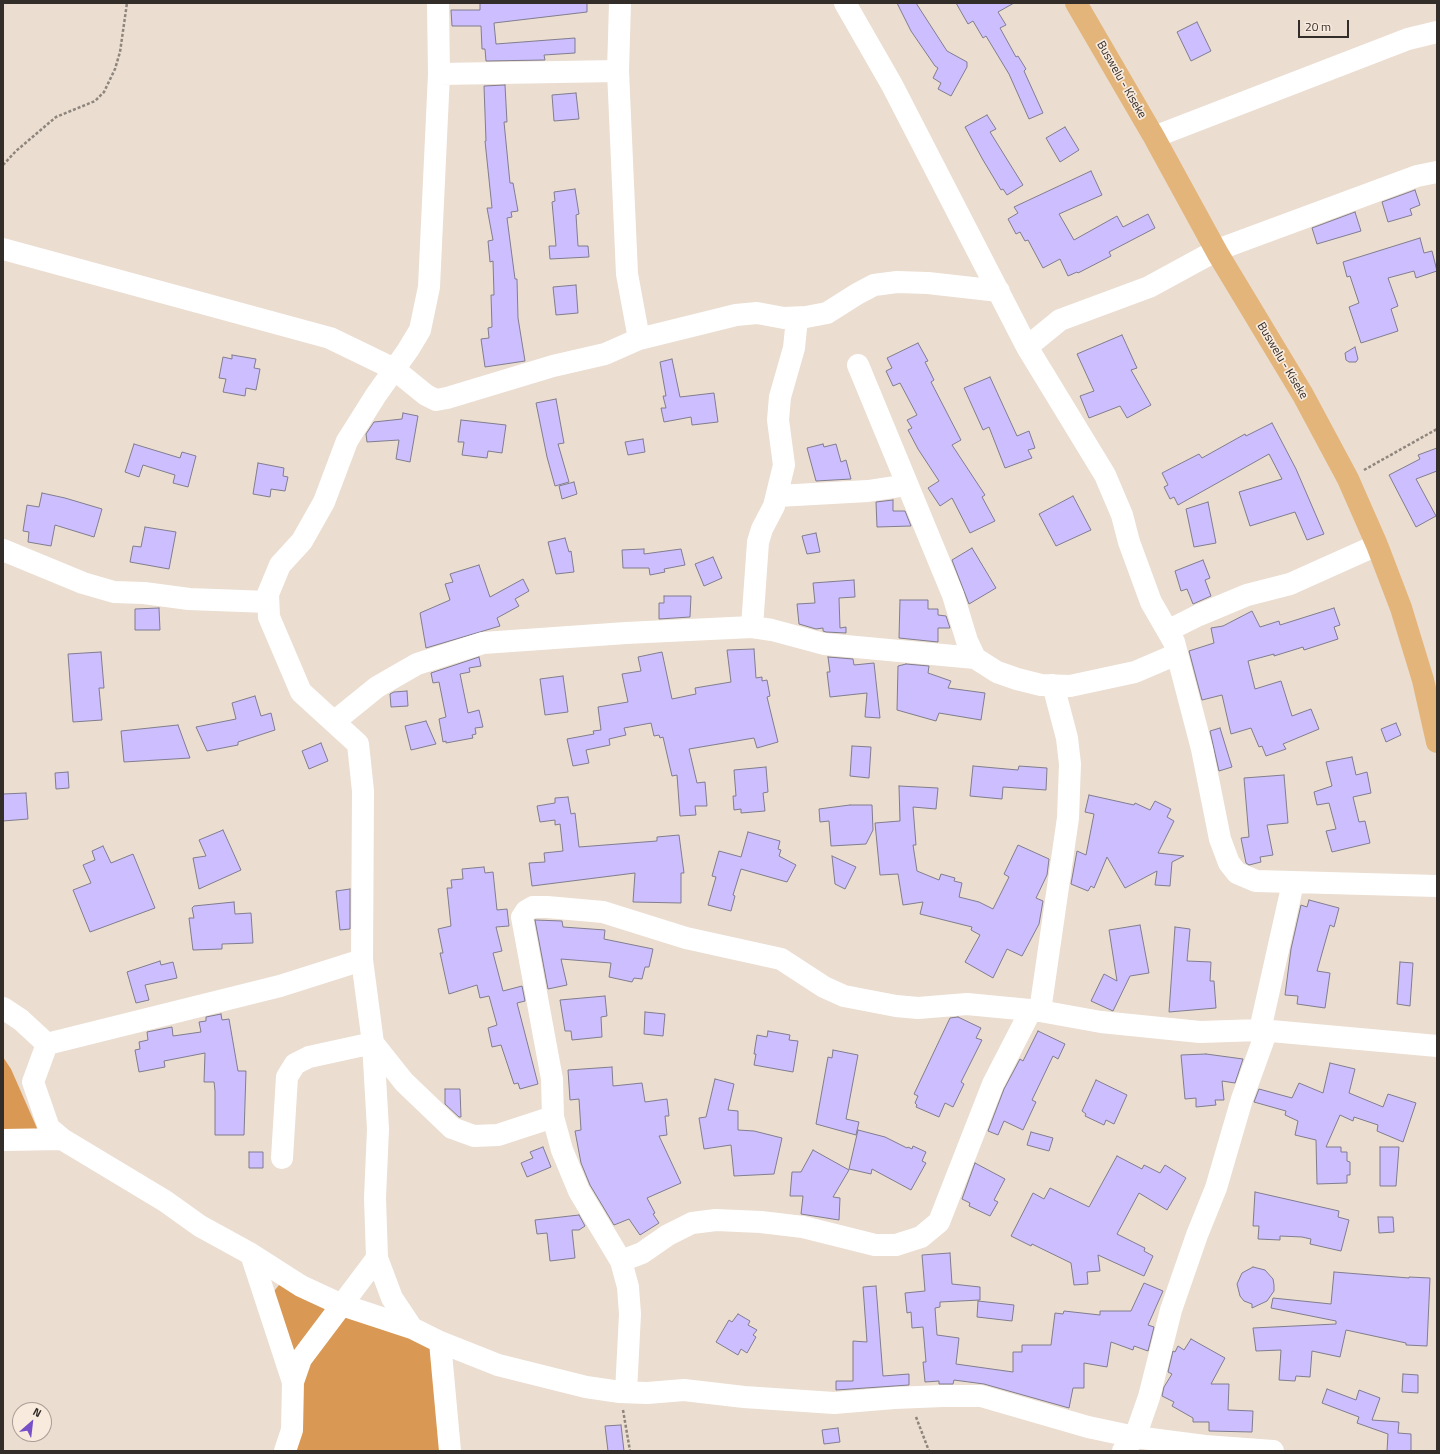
<!DOCTYPE html>
<style>
body{margin:0}
#map{position:relative;width:1440px;height:1454px;overflow:hidden;background:#ebddd0;font-family:"Titillium Web",sans-serif}
canvas{display:block}
.frame{position:absolute;inset:0;border:4px solid #322d28;pointer-events:none}
.north{position:absolute;left:12px;top:1402px;width:40px;height:40px;box-sizing:border-box;background:#f8eadd;border:1px solid #a99e95;border-radius:50%;rotate:28deg;font-size:11px;font-weight:700;line-height:16px;text-align:center;color:#322d28}
.north::after{content:'';display:block;margin:auto;width:14px;height:18px;background:#7750c9;clip-path:polygon(50% 0,100% 100%,50% 72%,0 100%)}
.scale{position:absolute;left:1298px;top:20px;width:51px;height:18px;box-sizing:border-box;border:2px solid #322d28;border-top:0;padding-left:5px;font-size:12px;line-height:14px;white-space:nowrap;color:#322d28;-webkit-text-stroke:3px #f8eadd;paint-order:stroke}
</style>
<div id="map">
<canvas width="1440" height="1454"></canvas>
<div class="frame"></div>
<div class="north">N</div>
<div class="scale">20 m</div>
</div>
<script>
const context = document.querySelector('canvas').getContext('2d');
context.lineJoin = 'round';
function fillPath(path, color) { context.fillStyle = color; context.fill(path, 'evenodd'); }
const toPath = rows => new Path2D(rows.map(r => 'M' + r).join(''));
function stroke(path, color, width, dash) { context.strokeStyle = color; context.lineWidth = width; context.lineCap = dash ? 'butt' : 'round'; context.setLineDash(dash || []); context.stroke(path); }
function label(font, color, halo, rows, align = 'center') {
  context.font = font + ' "Titillium Web",sans-serif'; context.lineWidth = 3.5; context.setLineDash([]); context.textBaseline = 'middle'; context.strokeStyle = halo; context.fillStyle = color; for (const [text, x, y, turn = 0] of rows) {
    context.save(); context.translate(x, y); context.rotate((+turn || 0) * Math.PI / 180); context.textAlign = isNaN(turn) ? turn : align; if (halo) context.strokeText(text, 0, 0); context.fillText(text, 0, 0); context.restore();
  }
}
fillPath(toPath([
 [3,1057,11,1069,40,1135,3,1135],
 [284,1279,442,1342,447,1451,287,1451,292,1429,270,1296]
]), '#d99955');
const building = toPath([
 [480,3,587,3,587,12,494,23,496,44,575,38,575,53,544,55,545,60,486,61,485,49,482,49,481,26,452,26,451,10,480,10,480,3],
 [897,3,916,3,947,51,967,62,967,67,951,96,938,89,941,83,933,78,938,68,935,66,911,31,897,3],
 [956,3,1014,3,998,12,1006,25,1000,28,1016,57,1018,56,1026,69,1024,71,1043,113,1029,119,1009,74,986,36,983,38,973,21,968,24,956,3],
 [1197,22,1211,51,1191,61,1177,32,1197,22],
 [505,85,507,122,504,122,510,183,513,183,518,211,511,212,512,217,507,218,515,279,517,279,518,318,525,361,485,367,481,339,489,338,488,328,492,327,491,295,494,295,493,261,490,262,488,241,493,240,487,208,492,208,485,141,486,141,484,86,505,85],
 [576,93,579,119,554,121,552,95,576,93],
 [987,115,996,129,990,132,1023,185,1007,195,1003,189,1001,190,983,160,965,127,987,115],
 [1065,127,1079,150,1060,162,1046,138,1065,127],
 [1091,171,1102,195,1059,214,1074,240,1117,216,1123,227,1148,214,1155,228,1109,252,1111,256,1078,273,1077,272,1068,276,1060,259,1043,268,1028,240,1025,241,1020,232,1016,234,1008,219,1018,213,1014,207,1091,171],
 [575,189,579,214,576,215,578,246,588,246,589,257,550,259,549,246,556,246,552,202,555,201,554,192,575,189],
 [1415,190,1420,205,1410,209,1412,215,1388,222,1382,202,1415,190],
 [1355,212,1361,231,1317,244,1312,228,1355,212],
 [1420,238,1424,253,1432,251,1437,271,1416,278,1414,271,1388,278,1398,306,1391,309,1398,331,1361,343,1349,307,1359,303,1350,276,1347,277,1343,262,1420,238],
 [576,285,578,313,556,315,553,287,576,285],
 [1122,335,1137,368,1131,370,1151,405,1127,418,1120,406,1089,418,1080,396,1094,391,1077,354,1122,335],
 [918,343,928,361,925,362,934,380,931,382,961,440,952,445,985,495,982,497,995,521,970,533,952,498,940,506,928,488,939,481,918,449,908,430,912,428,907,420,917,415,900,383,893,386,886,371,892,368,887,358,918,343],
 [1355,347,1358,359,1356,362,1349,362,1346,360,1345,353,1355,347],
 [232,355,256,359,254,368,260,369,256,390,246,388,245,396,223,392,226,379,219,378,223,357,232,359,232,355],
 [672,359,680,397,714,393,718,422,692,425,691,417,664,422,661,408,666,408,663,396,666,396,660,362,672,359],
 [990,377,1017,436,1029,431,1035,448,1028,450,1032,458,1005,468,989,427,983,430,964,388,990,377],
 [556,399,564,443,558,444,569,482,555,486,547,457,536,403,556,399],
 [403,413,418,416,410,462,396,459,399,440,367,442,366,434,374,422,402,419,403,413],
 [461,420,506,425,502,453,488,451,487,458,462,455,464,442,458,442,461,420],
 [1272,423,1296,469,1324,534,1307,540,1295,512,1250,526,1239,492,1282,479,1269,454,1178,505,1174,497,1170,499,1164,487,1168,485,1162,473,1199,454,1202,458,1245,434,1246,436,1272,423],
 [643,439,645,452,628,455,625,442,643,439],
 [134,444,180,458,182,452,196,456,188,487,173,483,175,475,143,465,139,477,125,472,134,444],
 [823,444,824,447,836,444,841,462,846,460,851,479,816,481,807,448,823,444],
 [1437,448,1437,471,1416,479,1436,516,1416,527,1389,475,1420,459,1418,455,1437,448],
 [258,463,284,468,283,476,288,477,285,491,271,489,270,497,253,494,258,463],
 [574,482,577,494,562,499,559,486,574,482],
 [42,493,65,498,102,509,94,537,55,525,51,546,28,542,29,532,23,531,27,505,39,507,42,493],
 [1073,496,1091,530,1056,546,1039,514,1073,496],
 [893,500,893,511,905,511,911,526,877,527,876,502,893,500],
 [1208,502,1216,543,1194,547,1186,509,1208,502],
 [145,527,176,532,169,569,130,562,133,546,141,547,145,527],
 [816,533,820,552,807,554,802,536,816,533],
 [565,538,569,552,571,551,574,572,556,574,548,542,565,538],
 [972,548,996,588,969,604,952,560,972,548],
 [644,549,644,554,681,549,685,565,664,569,665,572,650,575,649,568,623,568,622,550,644,549],
 [713,557,722,578,704,586,695,564,713,557],
 [1203,560,1210,578,1205,580,1211,596,1193,604,1187,589,1181,591,1175,571,1203,560],
 [479,565,490,597,523,579,529,591,515,599,519,606,497,618,500,626,426,648,420,613,450,600,445,584,453,582,450,574,479,565],
 [854,580,855,597,839,598,840,628,846,627,846,633,826,632,823,631,823,628,816,629,799,624,797,604,815,603,813,583,854,580],
 [664,596,691,596,690,617,659,619,659,603,664,603,664,596],
 [900,600,928,600,928,609,938,609,938,615,946,616,950,628,938,628,938,642,899,638,900,600],
 [159,608,160,630,135,630,135,609,159,608],
 [1334,608,1340,625,1334,627,1338,639,1304,650,1303,647,1274,656,1274,654,1248,661,1255,689,1281,681,1292,716,1311,709,1319,729,1283,744,1286,749,1266,756,1262,746,1259,747,1251,728,1231,734,1222,695,1202,700,1189,651,1214,643,1211,628,1223,626,1252,611,1260,627,1279,621,1280,625,1334,608],
 [754,649,756,678,762,677,762,681,767,680,770,696,767,697,778,742,757,748,754,738,689,749,697,783,705,782,707,806,695,806,696,815,680,816,677,775,672,776,663,737,660,738,659,735,654,736,651,723,624,728,626,735,609,739,610,745,586,750,589,763,573,766,567,739,594,734,593,731,601,730,598,707,628,702,622,674,641,671,638,657,662,652,672,699,696,694,695,688,731,682,727,650,754,649],
 [101,652,104,688,99,688,102,720,73,722,68,654,101,652],
 [479,657,481,666,469,668,470,672,460,674,468,713,479,710,483,727,475,728,476,734,472,735,473,738,446,743,446,741,443,742,439,719,446,717,439,682,433,683,431,673,479,657],
 [828,657,853,659,854,665,874,663,880,718,865,717,867,693,830,697,827,672,830,672,828,657],
 [906,664,929,666,928,673,951,681,948,688,985,693,981,720,939,713,936,721,897,710,898,666,906,664],
 [563,676,568,712,545,715,540,679,563,676],
 [407,691,408,706,391,707,390,694,394,692,407,691],
 [255,696,261,716,271,713,275,730,238,742,238,745,207,751,196,727,236,719,232,703,255,696],
 [426,721,436,744,411,750,405,726,426,721],
 [1396,723,1401,735,1386,742,1381,729,1396,723],
 [178,725,190,758,124,762,121,731,178,725],
 [1220,728,1232,767,1219,771,1210,731,1220,728],
 [321,743,328,761,309,769,302,751,321,743],
 [852,746,871,747,869,778,850,776,852,746],
 [1352,757,1356,775,1367,772,1371,793,1353,797,1359,822,1365,821,1370,843,1332,852,1326,831,1336,829,1329,803,1317,805,1314,792,1332,786,1326,762,1352,757],
 [973,766,1018,770,1019,766,1047,768,1046,790,1003,787,1002,799,970,796,973,766],
 [766,767,768,792,763,793,765,811,741,813,741,809,734,810,733,796,736,796,734,770,766,767],
 [68,772,69,788,56,789,55,773,68,772],
 [1284,775,1288,823,1267,825,1273,855,1260,857,1261,862,1249,865,1246,863,1241,838,1249,837,1244,778,1284,775],
 [899,786,938,788,936,809,913,807,916,845,913,845,917,871,939,880,941,874,955,878,954,881,962,883,959,897,979,902,993,909,1009,877,1004,874,1018,845,1049,859,1047,875,1036,898,1043,901,1039,924,1022,956,1007,949,993,978,965,962,980,935,971,930,972,927,920,914,923,902,903,905,898,874,880,875,875,823,900,821,899,786],
 [26,793,28,819,3,821,3,794,26,793],
 [1089,795,1134,805,1135,803,1150,810,1155,801,1171,809,1167,817,1174,821,1158,853,1184,856,1172,862,1170,886,1155,885,1157,871,1125,888,1107,857,1094,888,1091,886,1088,891,1071,884,1077,851,1086,855,1094,814,1085,812,1089,795],
 [568,797,571,814,575,813,579,847,657,841,657,837,679,835,684,873,681,873,681,903,633,902,635,873,532,886,529,863,545,862,544,853,563,851,560,824,555,825,555,820,540,822,537,806,555,803,555,798,568,797],
 [850,805,872,805,873,830,866,844,831,846,829,821,820,822,819,809,850,805],
 [223,830,241,870,199,889,193,858,206,856,199,840,223,830],
 [748,832,780,841,778,849,781,850,779,856,796,865,787,882,741,869,733,895,735,896,731,911,708,905,716,877,712,876,719,851,741,857,748,832],
 [103,846,111,863,133,854,155,908,90,932,73,890,91,883,83,865,95,860,92,851,103,846],
 [832,856,856,867,845,889,835,884,832,856],
 [484,867,485,873,493,872,497,910,507,909,509,926,496,927,502,951,493,953,503,991,522,986,525,1001,517,1003,538,1084,520,1089,518,1083,514,1084,501,1045,492,1047,488,1028,497,1025,489,996,480,998,477,985,449,994,440,953,443,953,438,929,451,926,447,888,452,888,451,880,463,879,462,869,484,867],
 [350,889,350,929,340,930,336,891,350,889],
 [1309,900,1339,908,1334,927,1330,925,1317,971,1330,973,1325,1008,1297,1004,1298,996,1285,995,1291,949,1301,905,1307,907,1309,900],
 [234,902,235,914,251,913,253,943,222,944,222,949,193,950,189,918,194,918,192,908,194,906,234,902],
 [535,920,562,921,563,927,605,930,604,939,653,949,649,967,645,967,642,979,634,978,632,982,609,977,611,963,561,959,567,985,548,989,535,920],
 [1140,925,1149,973,1130,976,1113,1011,1091,1001,1104,974,1117,981,1109,930,1140,925],
 [1175,927,1190,929,1187,961,1211,962,1210,981,1214,981,1216,1008,1169,1012,1175,927],
 [160,961,161,965,173,962,177,978,145,985,149,1000,136,1003,127,972,160,961],
 [1400,962,1413,963,1410,1006,1397,1004,1400,962],
 [605,996,607,1016,601,1017,602,1037,572,1040,571,1031,565,1031,560,1000,605,996],
 [645,1012,665,1014,663,1036,644,1034,645,1012],
 [221,1014,222,1020,229,1019,238,1071,246,1071,244,1135,215,1135,215,1091,214,1082,204,1082,205,1053,164,1061,165,1067,139,1072,135,1050,140,1049,139,1042,148,1040,147,1032,172,1027,173,1036,201,1032,199,1022,206,1021,206,1017,221,1014],
 [958,1017,981,1028,976,1038,982,1040,961,1082,964,1084,953,1107,945,1103,939,1117,916,1107,917,1105,915,1103,918,1096,914,1094,950,1018,958,1017],
 [768,1031,790,1035,789,1040,798,1041,793,1072,754,1065,756,1054,754,1054,757,1035,767,1037,768,1031],
 [1038,1031,1065,1044,1058,1059,1053,1056,1032,1100,1036,1102,1023,1130,1004,1121,998,1135,988,1131,1004,1089,1020,1059,1023,1061,1038,1031],
 [833,1050,858,1055,846,1119,859,1122,856,1135,816,1124,828,1057,832,1058,833,1050],
 [1206,1054,1243,1059,1235,1083,1222,1081,1224,1100,1215,1100,1216,1105,1196,1107,1196,1098,1185,1099,1181,1055,1206,1054],
 [1330,1063,1355,1069,1349,1093,1383,1107,1388,1094,1416,1103,1403,1142,1377,1131,1378,1125,1354,1117,1353,1121,1340,1115,1326,1147,1341,1147,1341,1152,1347,1152,1347,1161,1350,1162,1350,1175,1347,1175,1347,1183,1317,1184,1316,1140,1295,1135,1298,1121,1285,1115,1286,1111,1254,1102,1259,1089,1292,1098,1299,1083,1323,1093,1330,1063],
 [612,1067,613,1086,642,1083,645,1102,667,1099,669,1116,665,1116,667,1135,659,1136,681,1183,647,1198,655,1213,653,1214,659,1223,640,1235,629,1219,614,1225,590,1185,581,1163,575,1131,581,1130,579,1099,570,1100,568,1070,612,1067],
 [715,1079,734,1084,728,1110,738,1111,738,1130,754,1131,782,1138,774,1174,734,1176,731,1145,704,1149,699,1118,706,1117,715,1079],
 [1096,1080,1127,1095,1114,1124,1106,1120,1104,1125,1085,1116,1086,1114,1082,1111,1096,1080],
 [445,1089,460,1089,461,1117,459,1117,445,1104,445,1089],
 [858,1130,885,1137,907,1148,908,1147,912,1149,913,1146,926,1152,922,1161,926,1163,911,1190,872,1169,871,1174,849,1169,858,1130],
 [1031,1132,1053,1138,1049,1151,1027,1145,1031,1132],
 [543,1147,551,1167,527,1177,521,1163,533,1158,530,1152,543,1147],
 [1380,1147,1399,1147,1396,1186,1380,1186,1380,1147],
 [813,1150,849,1170,833,1197,840,1198,839,1220,801,1214,803,1196,790,1196,792,1172,801,1172,813,1150],
 [249,1152,263,1152,263,1168,249,1168,249,1152],
 [1117,1156,1142,1169,1144,1165,1160,1173,1165,1165,1186,1178,1167,1210,1139,1193,1117,1234,1145,1248,1144,1251,1153,1256,1144,1276,1098,1255,1100,1271,1087,1272,1088,1284,1074,1285,1071,1263,1032,1244,1031,1246,1011,1236,1033,1193,1044,1199,1050,1188,1089,1207,1117,1156],
 [975,1163,1005,1179,994,1200,998,1202,990,1216,969,1206,970,1203,962,1199,975,1163],
 [1255,1192,1339,1211,1338,1217,1349,1220,1341,1251,1310,1244,1311,1239,1302,1237,1280,1236,1280,1240,1258,1239,1259,1226,1253,1226,1255,1192],
 [579,1215,585,1226,579,1230,572,1230,575,1258,550,1261,547,1233,537,1234,535,1220,579,1215],
 [1378,1217,1393,1217,1394,1232,1379,1233,1378,1217],
 [950,1253,952,1284,980,1287,980,1300,940,1302,940,1307,935,1308,937,1335,959,1338,956,1364,1013,1372,1013,1352,1022,1352,1022,1345,1051,1345,1055,1313,1063,1314,1064,1311,1100,1315,1100,1311,1131,1311,1144,1283,1163,1291,1148,1325,1154,1327,1148,1351,1134,1346,1133,1350,1111,1342,1107,1367,1084,1363,1084,1388,1073,1388,1069,1408,984,1384,954,1380,953,1384,939,1384,939,1381,925,1382,923,1362,926,1362,923,1327,912,1328,911,1312,907,1313,905,1293,925,1291,922,1255,950,1253],
 [1253,1267,1265,1270,1273,1279,1274,1285,1274,1291,1267,1301,1252,1308,1252,1304,1244,1301,1240,1296,1237,1284,1242,1273,1253,1267],
 [1334,1272,1409,1278,1409,1277,1430,1278,1427,1346,1406,1345,1406,1343,1346,1330,1340,1357,1312,1351,1310,1377,1296,1376,1295,1381,1279,1380,1281,1350,1256,1351,1253,1328,1336,1324,1336,1321,1271,1308,1273,1298,1331,1304,1334,1272],
 [876,1286,883,1376,909,1374,909,1385,836,1390,836,1381,853,1381,853,1341,867,1342,863,1287,876,1286],
 [978,1301,1014,1305,1012,1321,977,1317,978,1301],
 [738,1314,750,1321,748,1325,757,1330,753,1335,756,1337,747,1353,741,1349,738,1355,716,1342,729,1320,732,1322,738,1314],
 [1191,1339,1225,1358,1211,1384,1229,1384,1228,1410,1253,1411,1252,1432,1209,1431,1209,1422,1193,1422,1193,1418,1172,1406,1174,1402,1162,1396,1164,1387,1172,1374,1168,1372,1173,1351,1175,1352,1178,1346,1184,1350,1191,1339],
 [1403,1374,1418,1375,1418,1393,1402,1392,1403,1374],
 [1327,1389,1356,1400,1359,1390,1380,1398,1372,1420,1399,1422,1398,1433,1411,1434,1411,1451,1387,1451,1388,1434,1357,1423,1359,1417,1322,1403,1327,1389],
 [621,1425,624,1451,608,1451,605,1426,621,1425],
 [838,1428,840,1442,824,1444,822,1430,838,1428]
]);
fillPath(building, '#ccbeff');
stroke(building, '#807d8d', 1);
stroke(toPath([
 [3,165,16,151,56,117,95,101,104,92,115,69,120,52,127,3],
 [1364,470,1437,429],
 [623,1410,630,1451],
 [916,1417,929,1451]
]), '#8e857c', 2.5, [3, 2]);
stroke(toPath([
 [620,3,618,71,627,274,639,339],
 [845,3,892,85,1027,347,1105,475,1122,515,1129,542,1151,602,1174,642,1202,749,1220,839,1229,863,1237,873,1256,881,1437,886],
 [439,74,618,71],
 [1154,137,1408,39,1437,32],
 [3,249,330,338,394,369,426,395,436,400,447,398,553,366,605,354,639,339,736,315,757,313,784,318,806,317,827,313,857,294,874,285,897,282,928,283,999,291],
 [1027,347,1060,320,1149,287,1217,250,1417,176,1437,172],
 [858,365,953,595,967,641,975,658,997,672,1017,679,1041,685,1070,686,1135,672,1177,654],
 [778,496,868,491,907,485],
 [3,550,83,583,114,592,144,593,189,599,268,602],
 [752,627,758,542,762,529,774,506,784,465,778,420,780,397,794,348,797,318],
 [1169,630,1199,615,1247,595,1290,584,1377,545],
 [335,721,377,687,417,664,483,643,626,633,752,627,772,630,824,644,975,658],
 [3,1008,21,1020,47,1044],
 [1040,1011,1068,818,1070,764,1067,738,1053,685],
 [1260,1030,1293,883],
 [47,1044,33,1082,49,1128,62,1139,165,1201,200,1226,251,1254,301,1286,342,1305,412,1328,440,1342,498,1365,586,1387,620,1392,647,1393,684,1390,744,1397,834,1403,894,1398,943,1396,981,1396,1088,1427,1135,1437,1205,1446,1273,1451],
 [47,1044,280,986,362,960],
 [3,1140,62,1139],
 [282,1158,287,1077,295,1064,309,1057,373,1043,404,1082,452,1128,474,1136,498,1135,553,1117],
 [251,1254,293,1382,292,1430,285,1451],
 [621,1261,642,1253,668,1235,692,1223,716,1220,761,1222,803,1227,875,1245,896,1245,921,1237,939,1222,993,1084,1031,1010],
 [412,1328,392,1298,377,1258,375,1198,378,1129,373,1043,362,960,363,791,358,744,301,692,269,617,268,594,280,565,302,541,324,502,347,441,376,395,408,350,420,330,429,287,439,74,438,3],
 [440,1342,450,1451],
 [293,1382,301,1359,377,1258],
 [626,1392,630,1314,628,1287,621,1261,579,1191,562,1150,553,1117,552,1079,522,917,526,911,533,907,547,907,603,912,686,938,781,959,824,987,844,996,896,1006,918,1008,967,1004,1040,1011,1101,1022,1200,1032,1260,1030,1437,1046],
 [1123,1451,1135,1437,1149,1397,1171,1310,1197,1235,1216,1188,1242,1099,1267,1030]
]), '#fff', 22);
stroke(toPath([
 [1076,3,1154,137,1218,254,1303,395,1348,479,1377,545,1401,608,1423,680,1437,742]
]), '#e3b57a', 22);
label('12px', '#322d28', '#f8eadd', [
 ["Buswelu - Kiseke",1121,80,60],
 ["Buswelu - Kiseke",1282,361,59]
]);
</script>
